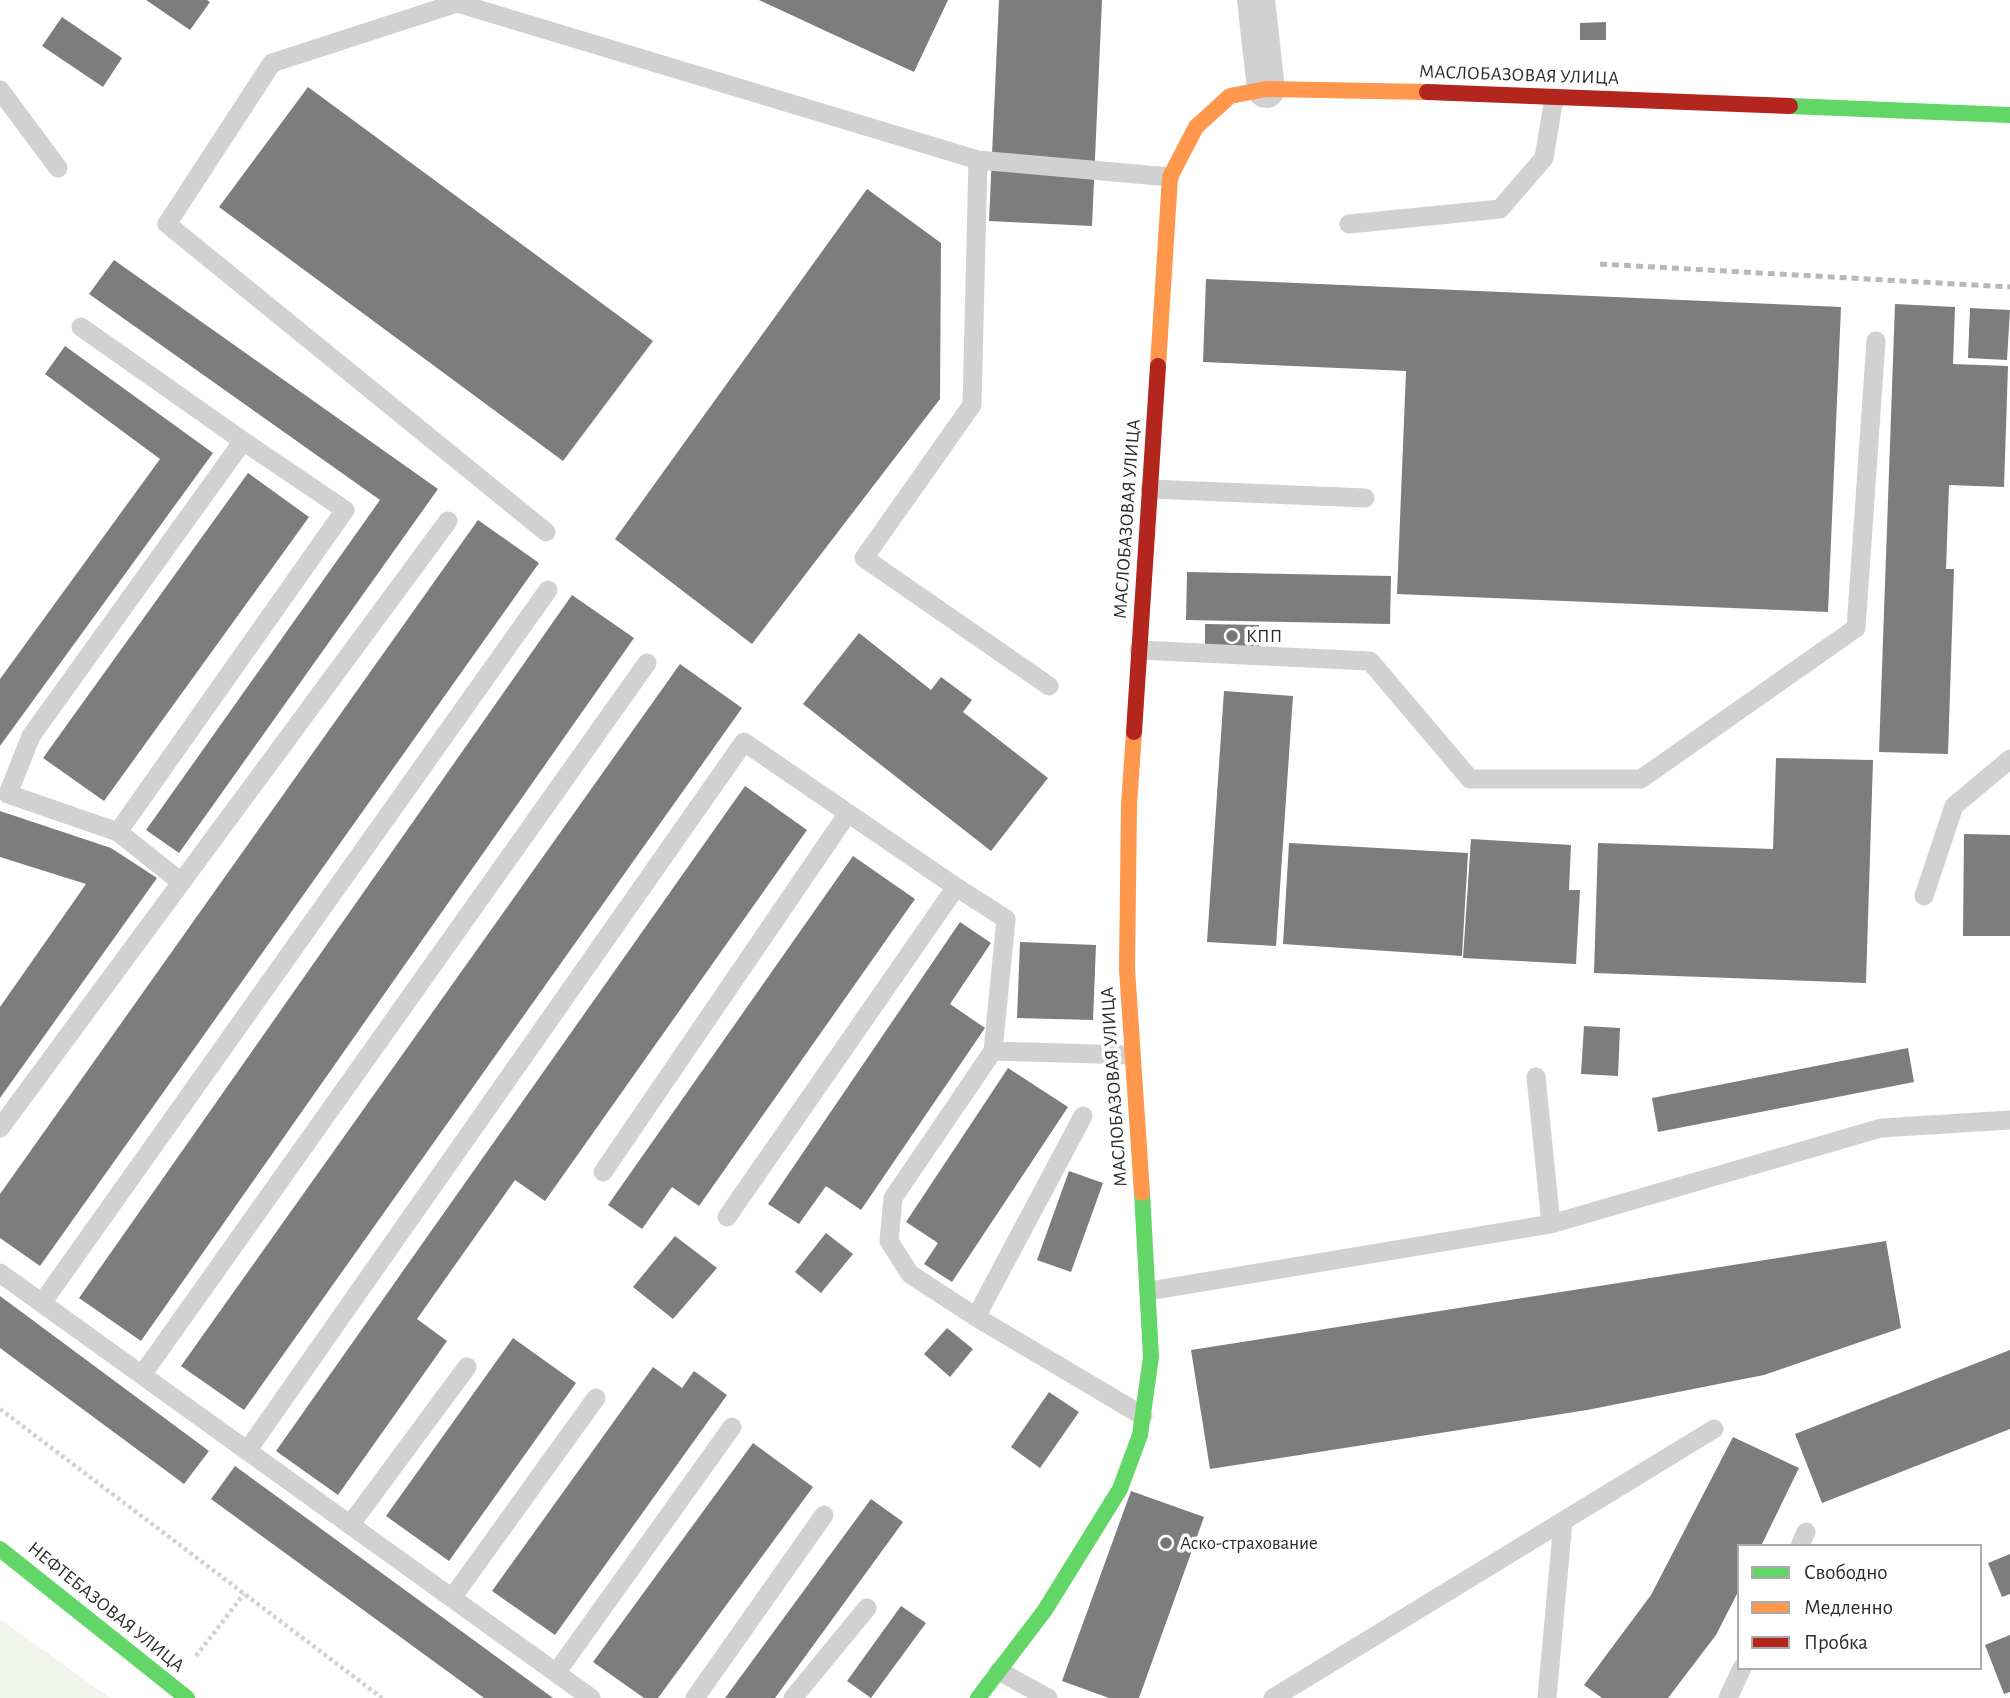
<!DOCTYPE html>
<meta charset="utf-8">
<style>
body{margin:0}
#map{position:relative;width:2010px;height:1698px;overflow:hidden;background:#fff;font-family:"Alegreya Sans",sans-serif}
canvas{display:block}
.legend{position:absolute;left:1737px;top:1544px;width:245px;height:126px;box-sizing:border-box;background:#fff;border:2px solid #ababab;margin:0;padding:9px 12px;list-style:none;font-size:21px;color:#2c2c2c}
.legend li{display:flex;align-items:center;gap:14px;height:35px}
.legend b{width:35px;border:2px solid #ababab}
</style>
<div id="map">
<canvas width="2010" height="1698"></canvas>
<ul class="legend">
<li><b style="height:9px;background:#63d668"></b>Свободно</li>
<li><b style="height:9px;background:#ff974d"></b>Медленно</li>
<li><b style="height:9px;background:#b3261e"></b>Пробка</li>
</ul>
</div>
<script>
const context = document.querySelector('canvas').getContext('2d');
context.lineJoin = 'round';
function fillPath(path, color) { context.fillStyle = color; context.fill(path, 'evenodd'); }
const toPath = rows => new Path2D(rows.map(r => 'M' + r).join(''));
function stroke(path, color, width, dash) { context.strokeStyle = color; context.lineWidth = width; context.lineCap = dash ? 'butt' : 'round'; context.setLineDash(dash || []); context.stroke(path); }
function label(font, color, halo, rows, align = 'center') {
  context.font = font + ' "Alegreya Sans",sans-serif'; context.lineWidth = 7; context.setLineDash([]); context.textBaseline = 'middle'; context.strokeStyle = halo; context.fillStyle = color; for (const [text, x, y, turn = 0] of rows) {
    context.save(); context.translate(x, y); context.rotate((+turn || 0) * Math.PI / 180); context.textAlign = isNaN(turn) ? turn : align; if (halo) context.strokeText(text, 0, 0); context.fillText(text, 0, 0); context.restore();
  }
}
fillPath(toPath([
 [0,1619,110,1698,0,1698]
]), '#f0f4ea');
fillPath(toPath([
 [146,0,207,0,210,2,190,30],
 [759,0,948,0,914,72],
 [999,0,1102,0,1092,226,989,221],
 [62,17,122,58,103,87,42,46],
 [1606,22,1606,40,1580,40,1580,23],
 [308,87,653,341,563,461,219,207],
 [867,189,941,243,940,399,752,644,615,539],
 [114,260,438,489,179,853,146,830,380,500,89,294],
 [1206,279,1841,307,1828,612,1397,594,1406,371,1203,362],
 [1895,304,1955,307,1953,364,2008,366,2004,487,1949,485,1946,569,1954,569,1948,754,1879,752],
 [1970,308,2010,310,2007,360,1968,358],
 [65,346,213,453,0,746,0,679,160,459,45,374],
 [248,473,309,517,104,801,43,758],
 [478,520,539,563,40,1266,0,1238,0,1194],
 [1187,572,1391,576,1390,624,1186,620],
 [572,595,634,638,141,1341,79,1298],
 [1205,624,1259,625,1259,647,1205,647],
 [859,633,931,690,941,677,972,700,963,712,1048,778,991,851,803,704],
 [680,664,742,708,244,1410,181,1366],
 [1224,691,1293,696,1276,946,1207,942],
 [1776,758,1873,760,1866,983,1594,973,1598,843,1773,849],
 [745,786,807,830,545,1201,515,1180,417,1319,447,1341,338,1495,276,1451],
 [0,811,111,848,157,878,0,1098,0,1007,86,884,0,857],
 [1964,834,2010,835,2010,936,1963,936],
 [1471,839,1571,845,1569,890,1580,890,1576,964,1463,958],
 [1289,843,1468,853,1462,956,1283,944],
 [853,856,915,899,699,1206,672,1187,642,1229,608,1205],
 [960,922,991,943,950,1004,985,1028,861,1210,826,1186,799,1224,768,1204],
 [1020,942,1096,945,1093,1020,1017,1018],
 [1584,1026,1620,1028,1618,1076,1581,1074],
 [1908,1048,1914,1082,1658,1132,1652,1098],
 [1008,1068,1068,1107,952,1282,924,1264,938,1243,906,1222],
 [1069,1171,1103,1183,1071,1272,1037,1260],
 [826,1233,853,1254,821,1293,795,1272],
 [675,1236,717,1268,673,1319,633,1287],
 [1886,1241,1901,1328,1764,1375,1587,1410,1210,1469,1191,1350],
 [0,1296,209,1451,184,1484,0,1348],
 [947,1328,973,1349,950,1377,924,1354],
 [513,1338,576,1383,449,1561,386,1516],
 [2010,1350,2010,1429,1822,1503,1795,1434],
 [653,1367,682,1388,694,1371,727,1395,555,1635,492,1591],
 [1049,1392,1079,1412,1040,1468,1011,1447],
 [1733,1437,1799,1468,1761,1546,1739,1546,1739,1590,1716,1635,1668,1698,1602,1698,1584,1685,1651,1595],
 [753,1443,813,1487,658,1698,644,1698,593,1662],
 [235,1466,553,1698,484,1698,211,1499],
 [1131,1491,1204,1517,1139,1698,1109,1698,1062,1681],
 [871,1499,903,1522,775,1698,725,1698],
 [2010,1554,2010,1594,2002,1597,1988,1563],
 [901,1606,926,1623,871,1698,847,1681],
 [2010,1635,2010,1692,2004,1694,1985,1645]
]), '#7d7d7d');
stroke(toPath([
 [0,1409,382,1698],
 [196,1656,244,1594]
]), '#d1d1d1', 4.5, [3.5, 3.5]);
stroke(toPath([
 [0,90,58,168],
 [978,160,972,405,864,558,1049,686],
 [1349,224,1500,209,1544,158,1554,98],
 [81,327,243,441,345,510,118,832],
 [1150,489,1365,498],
 [546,532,167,224,272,63,457,3,978,160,1170,177],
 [1139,650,1370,661,1470,779,1641,779,1856,628,1876,341],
 [181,882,118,832,8,794,31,736,243,441],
 [956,887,1006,919,993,1051],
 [1924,896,1954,806,2010,759],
 [1131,1055,993,1051,893,1198,889,1241,910,1274,976,1317,1143,1416],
 [1536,1077,1551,1224],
 [0,1128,448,521],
 [603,1172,848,813],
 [0,1273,591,1698],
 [1149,1291,1551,1224,1881,1128,2010,1120],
 [42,1303,548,590],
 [976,1317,1083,1116],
 [142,1375,647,663],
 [247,1451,744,742,956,887,727,1217],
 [350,1525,467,1367],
 [1800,1546,1806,1532],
 [452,1598,596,1398],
 [999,1671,1048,1698],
 [556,1673,732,1427],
 [695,1698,824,1515],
 [793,1698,867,1608],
 [1273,1698,1714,1429],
 [1547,1698,1563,1521],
 [1728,1698,1742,1668]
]), '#d1d1d1', 19);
stroke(toPath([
 [1256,0,1266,89]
]), '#d1d1d1', 38);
stroke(toPath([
 [1790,106,2010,115],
 [0,1549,187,1698],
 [978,1698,1045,1610,1120,1489,1140,1435,1151,1357,1142,1193]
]), '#63d668', 16);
stroke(toPath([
 [1158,366,1170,177,1196,127,1230,96,1266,89,1427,92],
 [1134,732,1129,805,1127,969,1142,1193]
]), '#ff974d', 16);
stroke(toPath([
 [1427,92,1790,106],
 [1134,732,1158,366]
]), '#b3261e', 16);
stroke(toPath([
 [1600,264,2010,287]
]), '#b8b8b8', 5, [7, 5]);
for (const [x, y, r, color] of [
 [1232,636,7,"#767676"],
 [1166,1543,7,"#767676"]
]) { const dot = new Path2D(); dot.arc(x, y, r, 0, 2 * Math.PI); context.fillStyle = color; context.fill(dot); stroke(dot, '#fff', 2.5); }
label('19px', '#2c2c2c', '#fff', [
 ["МАСЛОБАЗОВАЯ УЛИЦА",1519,75,2],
 ["МАСЛОБАЗОВАЯ УЛИЦА",1127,519,-86],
 ["МАСЛОБАЗОВАЯ УЛИЦА",1114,1087,-94],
 ["НЕФТЕБАЗОВАЯ УЛИЦА",106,1607,39]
]);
label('19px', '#2c2c2c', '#fff', [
 ["КПП",1246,636],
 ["Аско-страхование",1180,1543]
], 'left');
</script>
